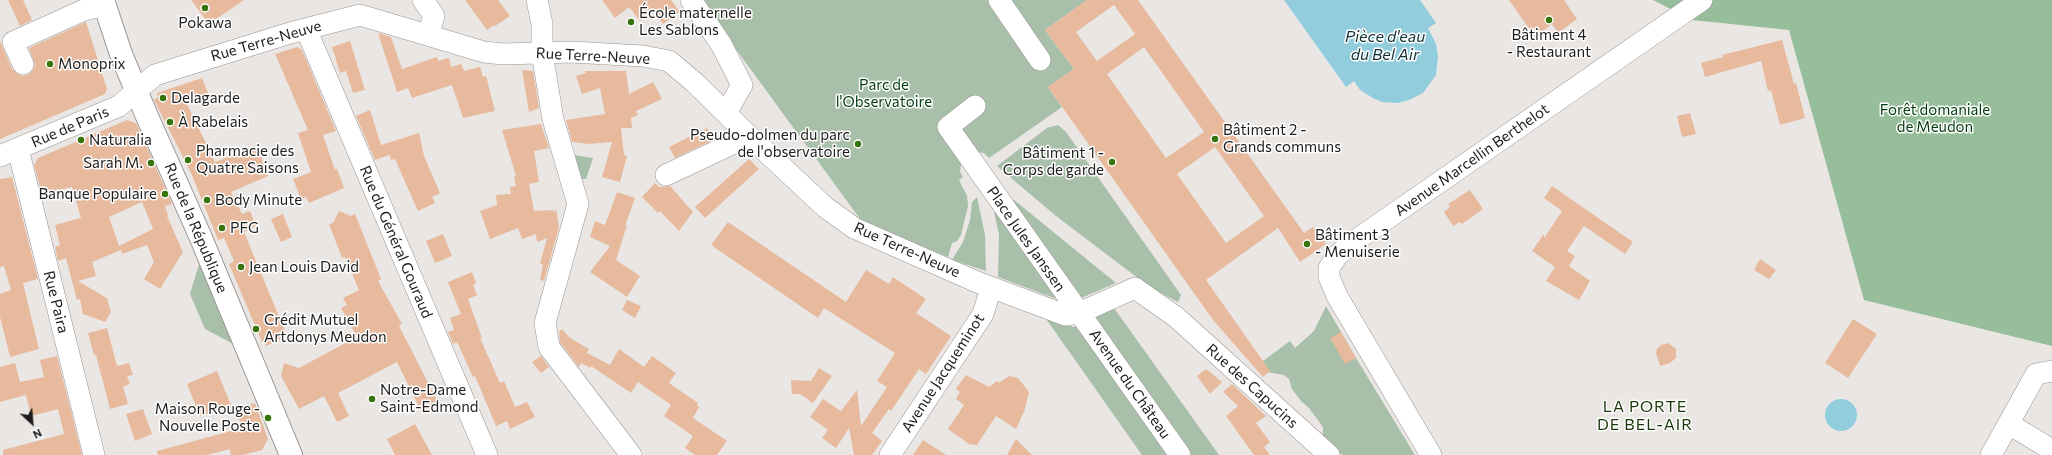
<!DOCTYPE html>
<meta charset="utf-8">
<style>
body{margin:0}
#map{position:relative;width:2052px;height:455px;overflow:hidden;background:#eae6e4;font-family:Commissioner,sans-serif}
canvas{display:block}
.north{position:absolute;left:12px;top:403px;width:40px;height:40px;-webkit-text-stroke:3px #fff;paint-order:stroke;rotate:154deg;font-size:11px;font-weight:700;line-height:16px;text-align:center;color:#1e1d1c}
.north::after{content:'';display:block;margin:auto;width:14px;height:18px;background:#1e1d1c;clip-path:polygon(50% 0,100% 100%,50% 72%,0 100%)}
</style>
<div id="map">
<canvas width="2052" height="455"></canvas>
<div class="north">N</div>
</div>
<script>
const context = document.querySelector('canvas').getContext('2d');
context.lineJoin = 'round';
function fillPath(path, color) { context.fillStyle = color; context.fill(path, 'evenodd'); }
const toPath = rows => new Path2D(rows.map(r => 'M' + r).join(''));
function stroke(path, color, width, dash) { context.strokeStyle = color; context.lineWidth = width; context.lineCap = dash ? 'butt' : 'round'; context.setLineDash(dash || []); context.stroke(path); }
function label(font, color, halo, rows, align = 'center') {
  context.font = font + ' Commissioner,sans-serif'; context.lineWidth = 3; context.setLineDash([]); context.textBaseline = 'middle'; context.strokeStyle = halo; context.fillStyle = color; for (const [text, x, y, turn = 0] of rows) {
    context.save(); context.translate(x, y); context.rotate((+turn || 0) * Math.PI / 180); context.textAlign = isNaN(turn) ? turn : align; if (halo) context.strokeText(text, 0, 0); context.fillText(text, 0, 0); context.restore();
  }
}
fillPath(toPath([
 [700,0,1087,0,1045,30,1074,69,1048,87,1062,107,989,158,984,153,978,152,961,165,960,172,963,177,959,180,967,196,968,206,961,235,957,241,952,243,948,257,863,223],
 [1058,125,1066,132,1181,295,1178,302,1151,288,1056,216,997,166,1047,128],
 [574,155,593,158,586,179,580,179],
 [977,197,985,235,986,271,952,260,963,242,970,220,972,202],
 [1014,200,1116,283,1079,299,1010,202],
 [998,211,1062,301,998,277,999,234,994,212],
 [200,261,237,346,205,329,190,294],
 [1326,306,1356,358,1415,455,1342,455,1323,438,1323,427,1309,408,1301,401,1292,389,1289,379,1284,375,1267,372,1255,367,1290,341,1295,348,1314,331],
 [1114,308,1219,455,1188,455,1092,319],
 [1044,316,1073,327,1079,325,1171,455,1142,455]
]), '#a8bfa9');
fillPath(toPath([
 [1653,0,2052,0,2052,346,1864,300,1789,30,1692,20]
]), '#97be9a');
fillPath(toPath([
 [1284,0,1420,0,1436,23,1428,28,1436,44,1438,56,1436,75,1423,93,1409,100,1398,103,1382,102,1373,98,1360,90,1354,81,1346,87],
 '1825 415a16 16 0 1 1 32 0a16 16 0 1 1-32 0Z'
]), '#91cddd');
fillPath(toPath([
 [8,0,23,0,32,20,20,26],
 [191,0,244,0,209,24],
 [465,0,498,0,510,16,495,26,494,25,487,30],
 [602,0,671,0,680,12,663,24,653,11,640,21,629,7,615,18],
 [1087,0,1138,0,1304,233,1313,227,1326,244,1300,262,1278,228,1206,280,1270,371,1263,377,1213,320,1048,87,1074,69,1045,30],
 [1114,5,1135,34,1097,61,1076,32],
 [1144,47,1204,132,1166,158,1107,74],
 [1215,147,1264,216,1226,243,1177,174],
 [1509,0,1564,0,1577,19,1558,33,1552,24,1535,37],
 [86,22,107,89,105,94,0,139,0,41,12,69,21,76,28,75,32,71,35,65,29,48],
 [378,33,391,37,402,69,437,57,438,61,449,58,451,67,461,64,464,71,480,67,483,77,486,76,495,111,463,118,452,85,412,98,408,88,397,92],
 [1782,40,1794,84,1796,83,1805,118,1780,125,1771,90,1768,91,1761,61,1705,77,1701,63,1723,57,1722,55],
 [350,41,365,90,353,93,346,71,340,73,332,47],
 [297,47,302,50,336,131,323,135,335,170,337,169,344,188,309,203,306,197,301,199,293,179,311,172,298,133,308,130,275,54],
 [522,70,533,71,539,108,529,112],
 [585,71,626,71,629,94,653,82,662,99,636,111,638,115,631,118,632,128,621,128,624,155,627,156,620,182,602,177,612,142,589,144,572,142,566,120,605,114,600,88,582,94,576,76,586,73],
 [202,78,208,93,187,104,215,162,257,146,268,176,231,192,242,214,250,211,256,226,244,232,287,336,266,346,264,341,262,342,229,264,234,261,224,238,218,240,191,173,154,100,158,97,157,93],
 [370,110,381,145,419,133,424,156,440,193,432,197,435,203,418,211,395,159,391,160,390,155,375,160,356,116],
 [1690,113,1696,134,1682,137,1677,116],
 [127,120,136,123,172,204,165,206,168,215,167,216,183,252,160,289,144,279,154,262,147,245,122,254,121,250,92,262,96,276,78,281,107,298,111,312,105,322,83,314,80,299,77,300,66,258,58,261,55,247,60,245,55,225,81,218,72,187,42,194,34,165,38,158],
 [142,202,153,229,119,246,109,217],
 [541,124,549,148,534,151,539,182,529,184,534,211,554,210,555,213,556,208,559,227,544,281,540,280,543,264,540,264,547,238,537,242,536,234,522,239,518,228,490,239,480,211,497,205,496,195,511,194,510,187,516,186,514,177,516,176,502,130],
 [707,128,713,140,675,158,669,147],
 [749,159,759,169,705,218,695,207],
 [12,177,38,279,23,283,39,349,10,357,0,317,0,294,11,290,4,266,0,267,0,179],
 [655,183,659,187,670,186,693,212,679,231,660,211,658,213,642,197],
 [1552,186,1633,242,1625,254,1584,226,1567,251,1575,256,1569,266,1590,281,1579,300,1546,281,1555,267,1532,251,1543,235,1545,237,1562,211,1544,198],
 [1470,190,1483,209,1462,224,1460,222,1453,226,1444,212,1450,207,1448,204],
 [617,192,635,198,625,226,627,225,616,260,640,276,627,297,590,272,610,246,590,237,595,221,605,225],
 [339,211,351,216,355,214,381,279,378,281,402,324,399,326,439,404,422,413,397,362,338,393,349,416,337,422,324,396,299,409,281,376,284,363,299,368,357,337,341,308,347,305,343,298,359,290,345,257,342,258,329,224,333,223],
 [283,214,292,237,281,242,271,219],
 [728,222,846,302,866,270,889,284,893,277,926,299,916,313,951,336,926,374,919,369,891,411,889,409,872,433,882,441,872,455,854,455,849,428,836,448,822,438,828,430,810,417,823,399,841,411,857,390,861,426,887,387,877,381,895,353,824,308,818,318,711,245],
 [443,234,452,256,435,263,426,241],
 [1760,259,1776,270,1769,279,1754,270],
 [472,272,476,283,473,285,477,295,468,299,482,338,480,338,500,383,504,381,515,407,527,402,535,417,510,429,507,421,496,426,475,376,473,377,457,342,453,344,448,332,454,330,450,318,461,314,448,282],
 [627,300,641,306,635,318,622,310],
 [1853,319,1877,334,1848,378,1825,363],
 [107,328,117,366,129,363,133,375,127,376,130,384,123,387,128,404,110,409,96,355,94,355,88,333],
 [562,329,570,338,589,349,587,353,610,365,619,349,644,367,652,356,676,373,669,383,698,403,697,405,699,407,693,418,727,441,717,455,695,455,685,448,693,436,664,416,671,405,638,382,631,393,591,366,590,368,581,363,579,367,560,342,559,332],
 [1341,332,1356,358,1345,364,1330,338],
 [1668,343,1676,349,1676,358,1670,363,1660,366,1656,353,1657,349,1661,345],
 [57,356,82,455,3,455,3,450,64,434,58,409,31,416,26,395,0,402,0,367,15,363,20,382,44,377,40,360],
 [541,356,549,367,541,373,532,362],
 [819,368,832,376,813,403,800,394,792,394,791,380,811,381],
 [1206,369,1222,382,1210,394,1197,376],
 [217,371,231,405,200,416,187,384],
 [966,375,989,387,997,381,999,383,1009,376,1018,378,1029,392,1024,412,1016,429,996,416,977,445,969,444,948,429,964,405,956,399,960,392,956,389],
 [1232,384,1266,416,1256,423,1270,442,1264,447,1270,455,1254,455,1226,416,1238,406,1223,392],
 [255,403,268,439,262,450,243,455,231,455,230,449,207,455,158,455,157,451,242,428,236,410],
 [143,409,152,434,135,441,126,414],
 [415,424,432,455,395,455,387,439],
 [1016,439,1032,455,1007,455],
 [923,440,946,455,913,455]
]), '#e7ba9d');
const minor = toPath([
 [423,0,434,16,428,35],
 [537,0,542,24,542,53,553,119,578,204,545,323,549,347,631,455],
 [691,0,721,44,742,85,726,113],
 [999,0,1040,60],
 [306,29,487,455],
 [23,64,13,42,84,10,105,5],
 [975,106,948,127,1180,455],
 [18,149,94,455],
 [0,156,119,106,155,75,290,33,360,15,484,52,503,54,571,52,643,56,669,61,694,82,749,136,825,207,854,228,977,282,1065,315,1079,313,1135,288,1176,317,1329,455],
 [666,175,749,136],
 [2009,424,2052,450],
 [890,455,983,314,991,288],
 [1431,455,1337,296,1329,277,1329,268,1337,256,1349,245,1702,0],
 [1991,455,2036,374,2052,371]
]);
const major = toPath([
 [103,0,121,54,146,114,201,238,291,455]
]);
stroke(minor, '#989492', 22);
stroke(major, '#989492', 24);
stroke(minor, '#fff', 21);
stroke(major, '#fff', 22);
for (const [x, y, r, color] of [
 [205,8,4,"#37740c"],
 [1549,20,4,"#37740c"],
 [631,22,4,"#37740c"],
 [50,64,4,"#37740c"],
 [163,98,4,"#37740c"],
 [170,122,4,"#37740c"],
 [1215,139,4,"#37740c"],
 [81,140,4,"#37740c"],
 [858,144,4,"#37740c"],
 [188,160,4,"#37740c"],
 [1112,162,4,"#37740c"],
 [151,163,4,"#37740c"],
 [165,194,4,"#37740c"],
 [207,200,4,"#37740c"],
 [222,228,4,"#37740c"],
 [1307,244,4,"#37740c"],
 [241,267,4,"#37740c"],
 [256,329,4,"#37740c"],
 [372,399,4,"#37740c"],
 [268,418,4,"#37740c"]
]) { const dot = new Path2D(); dot.arc(x, y, r, 0, 2 * Math.PI); context.fillStyle = color; context.fill(dot); stroke(dot, '#fff', 1.5); }
label('15px', '#1e1d1c', '#fff', [
 ["École maternelle",639,13],
 ["Les Sablons",639,30],
 ["Pokawa",205,23,"center"],
 ["Bâtiment 4",1549,35,"center"],
 ["- Restaurant",1549,52,"center"],
 ["Monoprix",58,64],
 ["Delagarde",171,98],
 ["À Rabelais",178,122],
 ["Bâtiment 2 -",1223,130],
 ["Grands communs",1223,147],
 ["Pseudo-dolmen du parc",850,135,"right"],
 ["de l'observatoire",850,152,"right"],
 ["Naturalia",89,140],
 ["Pharmacie des",196,151],
 ["Quatre Saisons",196,168],
 ["Bâtiment 1 -",1104,153,"right"],
 ["Corps de garde",1104,170,"right"],
 ["Sarah M.",143,163,"right"],
 ["Banque Populaire",157,194,"right"],
 ["Body Minute",215,200],
 ["PFG",230,228],
 ["Bâtiment 3",1315,235],
 ["- Menuiserie",1315,252],
 ["Jean Louis David",249,267],
 ["Crédit Mutuel",264,320],
 ["Artdonys Meudon",264,337],
 ["Notre-Dame",380,390],
 ["Saint-Edmond",380,407],
 ["Maison Rouge -",260,409,"right"],
 ["Nouvelle Poste",260,426,"right"]
], 'left');
label('15px', '#1e1d1c', '#fff', [
 ["Rue Terre-Neuve",266,41,-16],
 ["Rue Terre-Neuve",593,56,3],
 ["Rue de Paris",70,127,-23],
 ["Avenue Marcellin Berthelot",1472,160,-35],
 ["Rue de la République",196,228,67],
 ["Place Jules Janssen",1026,239,55],
 ["Rue du Général Gouraud",396,242,67],
 ["Rue Terre-Neuve",907,250,24],
 ["Rue Paira",56,302,76],
 ["Avenue Jacqueminot",943,373,-57],
 ["Avenue du Château",1130,384,55],
 ["Rue des Capucins",1252,386,42]
]);
label('15px', '#003c0e', '#fff', [
 ["Parc de",884,85],
 ["l'Observatoire",884,102],
 ["Forêt domaniale",1935,110],
 ["de Meudon",1935,127]
]);
label('italic 16px', '#123037', '#fff', [
 ["Pièce d'eau",1385,37],
 ["du Bel Air",1385,55]
]);
context.letterSpacing = '1px';
label('16px', '#1a3809', '#fff', [
 ["LA PORTE",1645,407],
 ["DE BEL-AIR",1645,425]
]);
context.letterSpacing = '0px';
</script>
